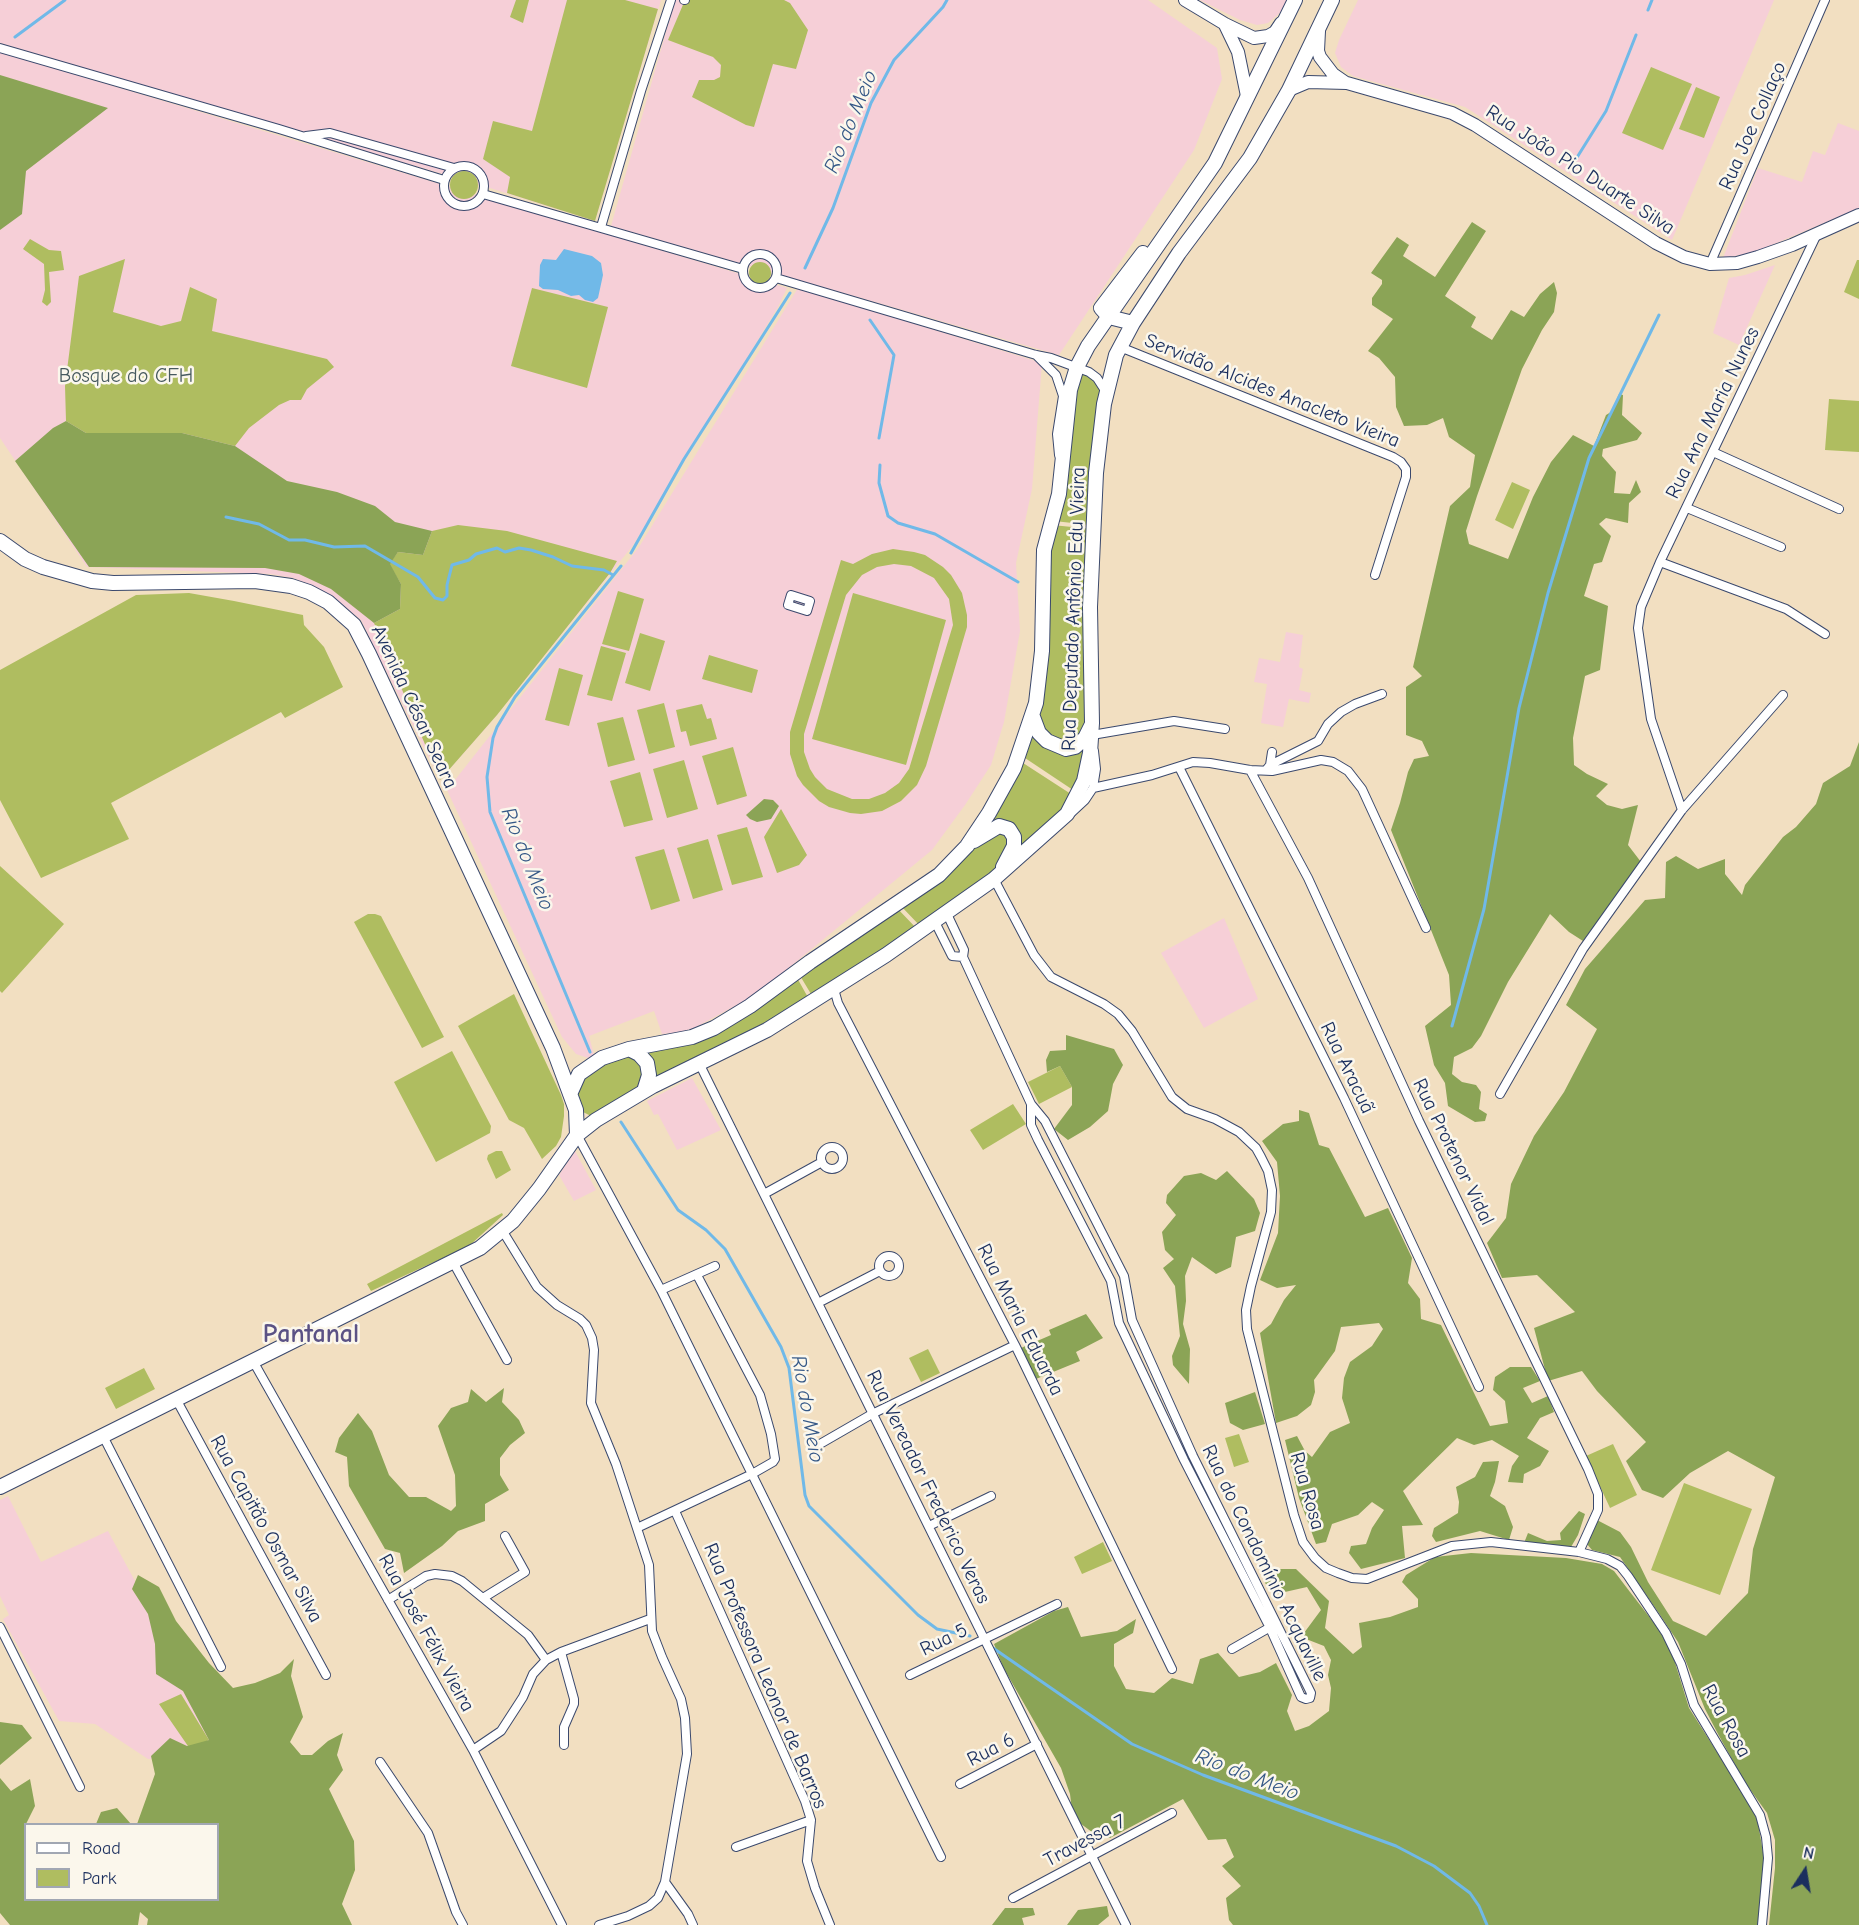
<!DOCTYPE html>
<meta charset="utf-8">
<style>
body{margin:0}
#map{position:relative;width:1859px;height:1925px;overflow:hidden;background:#f2dfc1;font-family:"Comic Neue",sans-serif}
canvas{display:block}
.legend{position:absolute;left:24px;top:1823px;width:195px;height:78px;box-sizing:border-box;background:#fbf7ec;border:2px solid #a1a7b3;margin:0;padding:8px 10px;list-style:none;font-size:18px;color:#1b2f5e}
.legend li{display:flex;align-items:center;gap:12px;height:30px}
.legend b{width:30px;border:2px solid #a1a7b3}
.north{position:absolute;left:1775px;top:1841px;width:60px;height:60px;-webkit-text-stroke:4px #fbf7ec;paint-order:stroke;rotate:12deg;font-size:16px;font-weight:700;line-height:24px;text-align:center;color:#1b2f5e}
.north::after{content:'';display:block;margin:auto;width:21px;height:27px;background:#1b2f5e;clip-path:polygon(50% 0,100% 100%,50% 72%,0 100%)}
</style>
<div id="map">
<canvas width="1859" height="1925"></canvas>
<ul class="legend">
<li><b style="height:8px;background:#fff"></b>Road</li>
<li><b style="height:16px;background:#afbd60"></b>Park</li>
</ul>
<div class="north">N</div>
</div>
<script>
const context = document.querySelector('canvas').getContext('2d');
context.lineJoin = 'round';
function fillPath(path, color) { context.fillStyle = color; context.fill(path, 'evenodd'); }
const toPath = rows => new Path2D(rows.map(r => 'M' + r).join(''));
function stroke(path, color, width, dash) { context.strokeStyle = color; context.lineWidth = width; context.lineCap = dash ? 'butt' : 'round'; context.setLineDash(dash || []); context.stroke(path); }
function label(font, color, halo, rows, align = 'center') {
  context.font = font + ' "Comic Neue",sans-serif'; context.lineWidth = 5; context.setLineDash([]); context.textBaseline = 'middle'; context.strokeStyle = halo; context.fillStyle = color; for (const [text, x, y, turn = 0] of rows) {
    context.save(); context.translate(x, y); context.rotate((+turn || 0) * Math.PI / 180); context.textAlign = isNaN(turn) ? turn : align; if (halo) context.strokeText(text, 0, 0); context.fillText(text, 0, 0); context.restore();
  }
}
fillPath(toPath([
 [0,0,661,0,595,221,490,188,0,43],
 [675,0,1148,0,1217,48,1222,79,1194,150,1059,355,611,226],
 [1200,0,1287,0,1282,11,1268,23,1257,25,1240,20],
 [1358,0,1774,0,1672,240,1465,107,1353,76,1341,67,1335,53,1339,40],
 [0,52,787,288,778,307,634,544,497,715,440,780,361,620,332,596,314,586,293,578,271,574,87,567,0,438],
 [1838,123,1859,131,1859,208,1753,253,1723,258,1758,168,1802,182,1813,151,1825,155],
 [1775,265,1739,345,1713,333,1729,278,1745,275],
 [798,288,1042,363,1032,489,1016,563,1020,631,1004,722,991,765,965,805,932,850,757,994,696,1027,682,1032,662,1034,654,1011,589,1036,594,1055,588,1058,576,1054,562,1037,447,790,639,547],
 [1286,632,1303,635,1299,667,1303,669,1299,690,1311,693,1309,703,1289,699,1283,727,1261,723,1267,684,1254,682,1259,658,1280,662],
 [1224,918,1258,999,1204,1028,1161,953],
 [692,1078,721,1130,677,1150,658,1114,654,1115,647,1101],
 [575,1151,596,1190,574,1201,559,1175],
 [8,1496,41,1562,108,1531,222,1743,193,1757,148,1759,95,1724,59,1721,3,1619,9,1615,0,1596,0,1500]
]), '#f6cfd7');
fillPath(toPath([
 [516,0,529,0,523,23,510,17],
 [567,0,625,0,658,9,595,221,507,193,510,177,483,159,493,121,532,131],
 [685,0,784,0,790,3,808,30,796,69,773,64,754,127,746,125,692,97,699,80,714,80,720,77,721,65,713,57,668,40],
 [1651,67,1692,84,1663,150,1622,133],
 [1696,87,1720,97,1704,138,1679,129],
 '450 185a14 14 0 1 1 28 0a14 14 0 1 1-28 0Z',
 [30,239,49,250,61,251,64,270,49,272,51,302,47,306,42,302,45,290,44,264,23,249],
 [125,259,113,312,161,326,181,321,190,287,217,299,212,331,327,359,334,367,307,389,301,400,290,400,279,405,249,428,235,446,182,433,86,433,66,421,65,386,79,276],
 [1857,260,1859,260,1859,299,1844,292],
 '749 273a11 11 0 1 1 22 0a11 11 0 1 1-22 0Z',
 [532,288,608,307,587,388,511,366],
 [1081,372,1097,382,1103,393,1091,525,1054,521,1072,390],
 [1829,399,1859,401,1859,452,1825,450],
 [1512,482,1530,490,1513,529,1495,520],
 [458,525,507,531,617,561,610,573,497,715,440,780,374,623,400,609,401,584,389,564,398,552,423,555,432,531],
 [1052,525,1092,529,1089,724,1074,744,1047,737,1039,719,1046,557],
 [893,549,914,552,925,555,943,567,951,575,962,593,967,615,967,627,926,766,917,785,901,801,882,811,861,814,850,813,829,807,819,801,803,785,797,776,790,754,790,732,841,560,853,564,872,554],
 [894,564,911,566,934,578,949,599,953,625,909,769,899,783,885,793,869,799,852,799,827,789,815,777,810,769,804,752,804,734,846,595,862,575,877,567],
 [618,591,644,599,629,651,602,644],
 [189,593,234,601,303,615,304,625,324,647,343,687,285,718,281,712,111,803,129,839,41,878,0,800,0,670,136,595],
 [853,593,946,620,906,765,812,739],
 [640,633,665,641,650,691,625,683],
 [601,646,626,653,612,701,587,695],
 [709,655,758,670,752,693,702,679],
 [559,668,583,675,569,726,545,720],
 [664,703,675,747,649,754,637,710],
 [702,704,707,719,711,718,717,739,690,746,686,731,681,732,676,710],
 [623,717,635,760,608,767,597,723],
 [1033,725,1057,750,1090,737,1076,792,1022,756],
 [733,747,747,796,717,805,702,756],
 [684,760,698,809,667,818,653,769],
 [1020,761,1074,796,1067,808,1016,855,1017,832,982,831],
 [640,772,653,820,624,827,610,781],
 [781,809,807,855,799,865,777,873,764,837],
 [747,827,763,877,732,885,717,835],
 [997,830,1011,838,994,874,922,928,900,905,940,880,956,867,972,848],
 [708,839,723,890,693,899,677,848],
 [664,849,680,901,651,910,635,857],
 [0,866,64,924,2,993,0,991],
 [896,907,918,930,814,999,799,974],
 [368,914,375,914,381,916,444,1037,422,1048,354,922],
 [796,976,810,1001,650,1084,638,1050,688,1041],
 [514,994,561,1095,564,1104,564,1116,561,1137,556,1146,542,1159,524,1128,509,1120,458,1026],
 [452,1051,491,1126,490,1133,436,1162,394,1082],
 [629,1052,645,1063,642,1089,593,1117,581,1111,574,1088,589,1069],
 [1060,1066,1072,1087,1039,1104,1028,1082],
 [1013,1104,1026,1124,983,1150,970,1130],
 [496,1151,502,1151,511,1170,496,1179,487,1159,488,1155],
 [502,1213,503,1215,469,1246,371,1291,367,1284],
 [928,1349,940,1373,921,1382,909,1358],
 [144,1368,155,1389,116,1409,105,1388],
 [1239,1434,1249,1462,1234,1467,1225,1438],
 [1613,1444,1637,1495,1610,1508,1586,1456],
 [1684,1483,1752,1509,1720,1595,1651,1570],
 [1103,1542,1112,1561,1082,1574,1074,1557],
 [181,1694,209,1740,190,1749,159,1704]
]), '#afbd60');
fillPath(toPath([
 [0,75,108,108,26,171,22,214,0,230],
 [1472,222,1486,231,1445,296,1476,317,1471,327,1492,340,1511,310,1524,317,1540,294,1554,282,1557,293,1554,312,1542,330,1522,369,1477,496,1466,531,1469,544,1508,559,1533,497,1551,462,1573,435,1594,446,1606,415,1611,412,1619,394,1623,395,1622,415,1642,433,1637,440,1603,449,1602,456,1616,472,1614,493,1630,494,1636,480,1641,492,1629,503,1628,523,1606,518,1599,524,1611,536,1602,562,1594,564,1584,596,1608,606,1600,670,1585,676,1573,738,1574,765,1587,774,1608,784,1596,796,1607,805,1622,809,1638,805,1628,845,1641,862,1583,941,1569,932,1550,914,1508,982,1481,1036,1472,1048,1454,1057,1452,1074,1462,1082,1476,1085,1481,1092,1479,1109,1487,1114,1485,1121,1475,1122,1448,1106,1445,1083,1434,1065,1425,1026,1451,1005,1449,975,1391,830,1400,803,1408,772,1414,759,1429,756,1422,741,1406,735,1406,687,1422,676,1413,667,1450,506,1470,487,1475,455,1449,437,1443,418,1427,425,1404,426,1396,407,1395,377,1379,358,1368,351,1393,319,1372,305,1372,298,1382,284,1382,280,1371,273,1397,237,1409,245,1403,256,1435,277],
 [66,421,86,433,182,433,235,446,287,481,337,492,375,506,395,522,432,531,423,555,398,552,390,564,401,584,400,609,374,623,331,589,299,574,265,568,89,567,15,461,53,428],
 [1859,742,1859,1925,1769,1925,1775,1868,1775,1840,1767,1813,1744,1781,1718,1734,1705,1709,1678,1642,1658,1612,1620,1557,1592,1550,1587,1544,1597,1520,1620,1532,1631,1547,1648,1582,1673,1621,1706,1636,1748,1593,1753,1549,1775,1477,1728,1451,1690,1473,1663,1498,1642,1490,1626,1461,1646,1442,1597,1391,1582,1371,1548,1381,1534,1328,1575,1312,1537,1275,1502,1278,1487,1243,1506,1218,1511,1184,1534,1136,1564,1092,1597,1029,1566,1005,1585,969,1645,900,1665,898,1666,862,1676,856,1698,869,1725,859,1725,874,1742,895,1745,885,1783,837,1796,827,1816,804,1823,783,1850,766],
 [764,799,773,800,779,806,771,819,757,822,750,819,746,815],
 [1066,1035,1114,1049,1123,1065,1113,1084,1108,1111,1090,1127,1068,1140,1054,1129,1072,1105,1072,1087,1060,1066,1047,1072,1046,1060,1050,1051,1066,1050],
 [1299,1110,1309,1113,1319,1145,1329,1148,1365,1217,1388,1208,1412,1258,1408,1283,1420,1299,1421,1319,1441,1325,1490,1426,1508,1423,1505,1401,1493,1390,1495,1377,1510,1367,1531,1367,1540,1381,1523,1388,1532,1403,1548,1396,1554,1412,1540,1418,1527,1438,1549,1451,1540,1466,1524,1474,1523,1483,1508,1482,1512,1466,1519,1456,1492,1440,1474,1445,1457,1438,1403,1491,1423,1525,1402,1526,1405,1558,1361,1569,1349,1553,1351,1546,1366,1544,1372,1528,1384,1510,1372,1502,1358,1515,1332,1524,1326,1542,1316,1544,1299,1498,1285,1440,1297,1436,1305,1451,1312,1457,1330,1432,1350,1423,1342,1398,1344,1378,1350,1362,1372,1346,1383,1329,1379,1323,1341,1327,1335,1351,1314,1380,1315,1392,1311,1405,1297,1416,1276,1423,1260,1333,1271,1324,1284,1300,1296,1285,1277,1288,1260,1280,1278,1233,1280,1196,1277,1162,1262,1141,1283,1124,1299,1121],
 [1227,1171,1254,1199,1260,1213,1255,1231,1236,1237,1231,1267,1216,1274,1192,1257,1185,1276,1186,1301,1183,1324,1190,1349,1189,1384,1173,1365,1172,1356,1180,1336,1175,1286,1163,1268,1174,1259,1165,1250,1162,1232,1176,1215,1166,1203,1167,1195,1184,1176,1201,1173,1216,1180],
 [1086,1314,1103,1338,1076,1352,1080,1361,1036,1379,1021,1348,1051,1335,1049,1330],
 [504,1388,502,1402,519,1420,525,1433,510,1445,500,1458,500,1475,509,1490,485,1504,485,1521,458,1531,442,1546,404,1573,400,1553,385,1549,349,1486,347,1457,335,1452,339,1438,358,1413,372,1431,389,1475,409,1497,426,1497,451,1511,456,1506,455,1475,438,1426,451,1408,468,1402,471,1389,486,1402],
 [1255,1392,1265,1424,1243,1430,1230,1423,1225,1403],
 [1499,1461,1495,1482,1490,1496,1505,1506,1513,1527,1509,1540,1480,1531,1436,1542,1432,1536,1434,1528,1458,1513,1459,1502,1456,1487,1475,1477,1483,1462],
 [1579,1511,1585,1514,1578,1535,1571,1547,1524,1543,1528,1533,1547,1541,1561,1540,1560,1533],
 [1471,1553,1566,1558,1602,1564,1614,1571,1630,1592,1658,1628,1673,1656,1689,1708,1753,1809,1758,1823,1764,1858,1759,1925,1233,1925,1229,1920,1226,1898,1241,1886,1222,1866,1234,1857,1226,1839,1208,1840,1183,1799,1110,1838,1096,1835,1073,1818,1070,1794,1061,1768,1003,1667,994,1644,1054,1611,1068,1607,1081,1637,1117,1631,1136,1619,1133,1633,1114,1644,1114,1666,1126,1689,1154,1693,1172,1678,1193,1684,1200,1659,1218,1653,1239,1677,1260,1672,1276,1663,1292,1695,1287,1711,1295,1731,1309,1726,1329,1711,1331,1688,1328,1675,1331,1660,1324,1646,1301,1637,1321,1610,1307,1587,1276,1594,1265,1583,1271,1569,1296,1569,1329,1601,1325,1628,1353,1654,1362,1647,1359,1623,1390,1617,1418,1607,1418,1599,1402,1582,1406,1575,1435,1557],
 [138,1575,159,1587,176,1621,209,1663,233,1688,255,1683,280,1673,294,1659,291,1676,303,1717,290,1742,301,1755,312,1755,328,1741,343,1733,337,1755,343,1770,329,1789,354,1841,355,1870,342,1904,352,1925,147,1925,148,1919,140,1912,138,1925,10,1925,0,1913,0,1778,11,1791,30,1779,35,1806,26,1824,26,1900,218,1900,218,1824,137,1824,155,1774,151,1756,170,1738,187,1746,209,1740,183,1691,156,1674,155,1644,148,1614,132,1589],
 [0,1722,22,1725,32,1738,0,1765],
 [117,1808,131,1824,96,1824,101,1812],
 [1107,1906,1109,1916,1098,1925,1067,1925,1078,1910],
 [1005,1908,1033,1908,1035,1915,1022,1918,1024,1925,992,1925]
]), '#8ba456');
fillPath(toPath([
 [564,249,592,256,601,263,603,275,598,298,593,302,585,300,579,295,571,296,558,290,543,289,539,286,540,265,543,259,556,260]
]), '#70b9e8');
stroke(toPath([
 [1648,10,1652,0],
 [15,37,65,0],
 [1571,167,1606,111,1636,35],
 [805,268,833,208,871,103,894,60,943,7,947,0],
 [870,320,894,355,879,438],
 [880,465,879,483,888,516,898,523,935,534,1018,582],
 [226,517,259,524,289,540,305,540,334,547,365,546,418,577,435,598,443,600,447,596,447,585,452,565,469,560,476,554,497,548,505,552,519,548,531,550,553,557,572,566,604,570,613,575],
 [631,553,684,459,790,293],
 [1452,1026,1484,909,1519,708,1548,593,1589,458,1659,315],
 [590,1052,490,812,487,777,493,738,497,727,515,697,621,566],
 [621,1122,678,1210,706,1230,725,1249,781,1347,789,1368,805,1495,809,1506,918,1615,937,1629,970,1636],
 [993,1648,1132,1744,1203,1775,1396,1846,1434,1866,1470,1893,1479,1906,1487,1925]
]), '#70b9e8', 3);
const street = toPath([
 [684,0,685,0],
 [0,48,279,129,444,180],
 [306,136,330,133,454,168],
 '444 186a20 20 0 1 1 40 0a20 20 0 1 1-40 0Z',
 [483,194,743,269],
 [601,227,641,91,671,0],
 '743 271a17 17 0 1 1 34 0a17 17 0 1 1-34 0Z',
 [1710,264,1825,0],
 [776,278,1036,355,1051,358,1089,372,1097,378,1106,392],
 [1120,347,1393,457,1401,462,1406,469,1406,477,1375,575],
 [1036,355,1056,375,1063,396,1057,434,1059,455],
 [1713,452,1839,509],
 [1687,508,1781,547],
 [1660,562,1786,609,1825,634],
 [791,595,810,601,807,611,788,605,791,595],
 [1093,738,1092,735,1174,721,1225,729],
 [1270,765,1272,752],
 [1179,767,1344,1098,1479,1387],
 [1250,770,1308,878,1419,1121,1588,1469,1598,1494,1598,1510,1579,1552],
 [1266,770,1270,765,1318,741,1328,724,1341,712,1355,704,1382,694],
 [1093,788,1152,775,1193,762,1210,763,1250,770,1272,771,1321,760,1333,762,1348,771,1362,789,1426,928],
 [1682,810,1651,719,1638,628,1641,607,1660,562,1817,234],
 [1071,813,1085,800,1093,788,1096,769,1094,751],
 [994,879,1034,955,1051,977,1104,1004,1118,1014,1132,1031,1172,1097,1187,1109,1215,1119,1239,1132,1256,1148,1261,1157,1268,1171,1272,1190,1271,1212,1251,1286,1246,1310,1247,1329,1294,1515,1303,1542,1315,1558,1326,1568,1338,1573,1352,1578,1367,1579,1452,1546,1491,1542,1579,1552,1607,1559,1620,1566,1628,1576,1666,1633,1681,1664,1694,1705,1760,1815,1766,1837,1768,1858,1762,1925],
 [947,914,964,950,963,957,1031,1104,1045,1121,1124,1276,1132,1320,1193,1456,1311,1693,1310,1698,1306,1699,1301,1697,1270,1628,1184,1460,1119,1323,1111,1281,1038,1140,1031,1125,1031,1104],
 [935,922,952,956,963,957],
 [834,989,838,1003,1015,1345,1172,1669],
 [700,1065,1126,1925],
 [1500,1094,1583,949,1682,810,1783,695],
 [577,1135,661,1290,941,1857],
 '821 1158a11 11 0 1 1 22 0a11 11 0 1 1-22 0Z',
 [764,1194,822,1162],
 [502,1230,537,1287,557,1305,580,1319,586,1325,592,1338,594,1350,591,1403,616,1464,649,1565,652,1631,662,1657,681,1699,685,1718,687,1754,665,1882,658,1898,649,1906,628,1916,599,1925],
 '879 1266a10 10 0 1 1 20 0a10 10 0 1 1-20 0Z',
 [453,1262,507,1360],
 [661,1290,715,1266],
 [818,1303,880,1271],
 [253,1361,473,1750,562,1925],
 [176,1399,326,1675],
 [103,1436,221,1667],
 [820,1444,872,1414,1015,1345],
 [675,1511,805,1801,811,1820,807,1861,815,1888,830,1925],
 [929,1526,991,1496],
 [637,1528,752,1474,773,1462,775,1459,771,1434,760,1395,697,1275],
 [483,1598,525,1572,505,1536],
 [388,1600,426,1576,435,1574,452,1576,462,1581,528,1635,546,1660],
 [0,1627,80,1787],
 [1232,1649,1274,1625],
 [561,1652,574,1699,574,1704,564,1727,564,1745],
 [910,1675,1057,1604],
 [473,1750,501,1731,523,1697,533,1674,546,1660,561,1652,650,1619],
 [380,1762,428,1833,456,1912,463,1925],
 [960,1784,1037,1744],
 [736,1847,811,1820],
 [665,1882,688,1914,693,1925],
 [1013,1898,1172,1813]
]);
const secondary = toPath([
 [1185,0,1225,24,1254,38,1268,36,1275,32,1281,23],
 [1225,25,1238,52,1247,96],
 [1319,31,1318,51,1320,57,1333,74,1346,83],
 [1289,90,1308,82,1347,83,1452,113,1475,125,1656,243,1684,257,1710,264,1737,263,1758,257,1792,245,1859,215]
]);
const primary = toPath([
 [1133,323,1109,317,1101,308,1143,253],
 [0,541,25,559,43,567,92,581,113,583,255,581,291,586,309,592,328,602,354,625,369,654,553,1048,576,1110,577,1135],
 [1033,717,1039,733,1047,741,1066,749,1075,747,1085,738,1091,726],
 [974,841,999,826,1009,829,1014,837,1014,846,1003,867],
 [629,1049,639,1054,647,1063,649,1075,644,1091],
 [571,1092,579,1074,602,1058,629,1049,692,1037,714,1028,750,1006,810,962,939,875,967,846,989,813,1014,768,1036,703,1042,651,1044,550,1059,494,1070,390,1077,367,1088,346,1215,163,1295,0],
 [0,1487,480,1248,513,1221,539,1189,577,1135,596,1120,653,1086,767,1030,886,955,994,879,1067,814,1084,781,1090,753,1092,723,1090,607,1096,473,1104,404,1116,355,1133,323,1179,253,1250,158,1289,90,1332,0]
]);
stroke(street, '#3b496d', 10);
stroke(secondary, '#3b496d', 14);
stroke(primary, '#3b496d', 16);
stroke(street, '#fff', 8);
stroke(secondary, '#fff', 12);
stroke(primary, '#fff', 14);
label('20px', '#1b2f5e', '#fbf7ec', [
 ["Rua Joe Collaço",1753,126,-66],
 ["Rua João Pio Duarte Silva",1580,170,33],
 ["Servidão Alcides Anacleto Vieira",1272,391,22],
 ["Rua Ana Maria Nunes",1713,413,-64],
 ["Rua Deputado Antônio Edu Vieira",1074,609,-88],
 ["Avenida César Seara",414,707,65],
 ["Rua Aracuã",1347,1068,64],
 ["Rua Protenor Vidal",1453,1152,64],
 ["Rua Maria Eduarda",1020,1320,63],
 ["Rua Vereador Frederico Veras",928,1487,64],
 ["Rua Rosa",1307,1491,74],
 ["Rua Capitão Osmar Silva",266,1529,61],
 ["Rua do Condomínio Acquaville",1264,1563,64],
 ["Rua José Félix Vieira",426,1633,61],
 ["Rua 5",944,1640,-26],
 ["Rua Professora Leonor de Barros",765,1676,67],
 ["Rua Rosa",1726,1721,61],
 ["Rua 6",991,1750,-27],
 ["Travessa 7",1085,1841,-28]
]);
label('20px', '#475a5f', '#fbf7ec', [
 ["Bosque do CFH",126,376]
]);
label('italic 21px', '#355887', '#fbf7ec', [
 ["Rio do Meio",851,122,-68],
 ["Rio do Meio",527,859,68],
 ["Rio do Meio",807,1409,80],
 ["Rio do Meio",1247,1775,21]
]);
label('bold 26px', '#5b5285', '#fbf7ec', [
 ["Pantanal",311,1335]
]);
</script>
